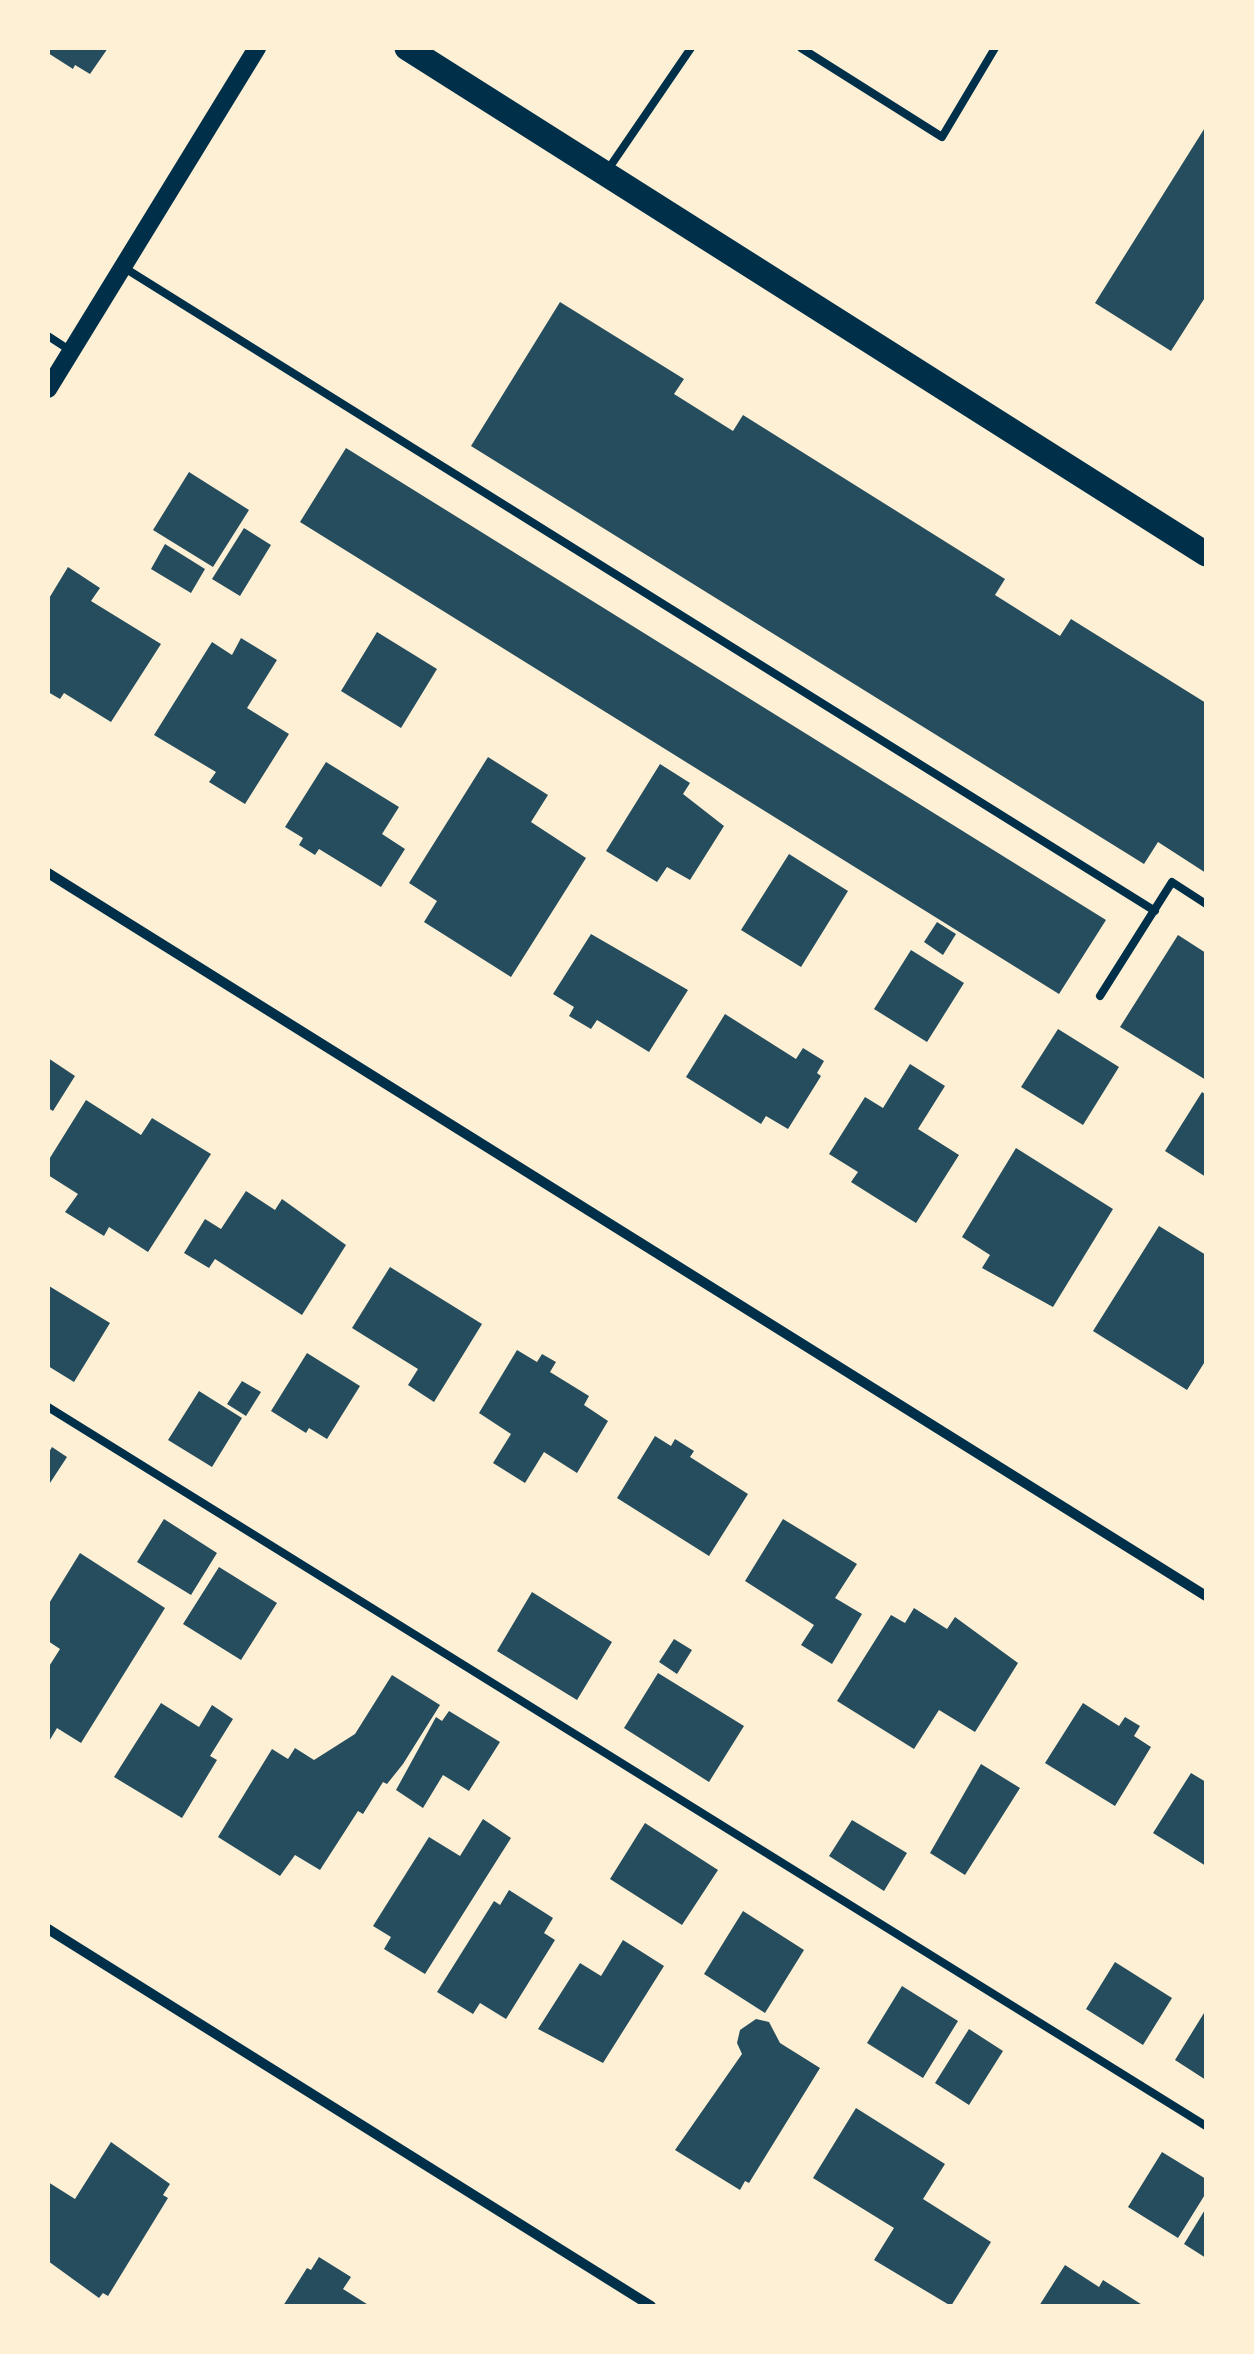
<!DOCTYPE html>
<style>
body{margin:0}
#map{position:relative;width:1254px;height:2354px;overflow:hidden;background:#fdf0d5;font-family:"Space Grotesk",sans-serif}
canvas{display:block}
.frame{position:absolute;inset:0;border:50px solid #fdf0d5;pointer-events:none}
</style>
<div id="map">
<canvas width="1254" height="2354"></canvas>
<div class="frame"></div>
</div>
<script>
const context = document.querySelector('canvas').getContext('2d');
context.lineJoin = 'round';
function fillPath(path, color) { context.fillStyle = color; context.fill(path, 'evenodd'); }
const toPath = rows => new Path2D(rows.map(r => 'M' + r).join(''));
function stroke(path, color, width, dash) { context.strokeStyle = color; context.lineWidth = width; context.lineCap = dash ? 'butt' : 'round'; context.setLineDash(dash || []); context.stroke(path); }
fillPath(toPath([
 [48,48,108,48,90,74,75,65,73,69,48,53],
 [1206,126,1206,296,1171,351,1095,303],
 [560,302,684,379,674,394,733,431,743,415,1005,579,995,595,1060,636,1071,619,1206,703,1206,873,1158,842,1144,864,471,446],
 [346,448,1106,920,1059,994,300,522],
 [189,472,249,510,213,567,153,530],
 [244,528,271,545,240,596,212,579],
 [165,544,205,569,191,593,151,569],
 [68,567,100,588,91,601,161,644,111,722,64,693,60,699,48,692,48,600],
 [377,632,437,669,401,728,341,691],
 [241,638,277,660,247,708,289,734,245,804,209,782,216,772,154,735,212,642,232,655],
 [488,757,548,795,531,822,586,858,511,977,424,922,437,901,409,883],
 [326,762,399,807,382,834,405,849,381,887,319,849,315,855,299,845,303,838,285,827],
 [660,764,690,783,683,794,724,826,690,880,667,867,657,882,606,851],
 [789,854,848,891,801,967,741,930],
 [937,922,956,934,943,955,924,942],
 [591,934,688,990,649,1052,597,1020,591,1029,569,1016,574,1007,553,994],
 [1178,935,1206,953,1206,1080,1120,1027],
 [911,950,964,983,927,1042,874,1009],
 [725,1014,796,1059,803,1048,824,1061,817,1073,821,1076,788,1129,766,1116,761,1124,686,1077],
 [1058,1029,1119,1067,1083,1125,1021,1087],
 [48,1058,75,1076,53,1111,48,1108],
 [910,1064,945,1086,918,1129,959,1155,916,1223,851,1182,858,1172,829,1154,865,1097,883,1108],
 [1202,1092,1206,1095,1206,1177,1165,1151],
 [86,1100,141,1135,152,1118,211,1154,148,1252,109,1227,104,1236,65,1212,78,1194,48,1175,48,1161],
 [1016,1148,1113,1209,1053,1307,982,1268,990,1255,962,1237],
 [246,1191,275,1210,282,1199,346,1245,302,1315,215,1259,209,1268,184,1253,205,1219,221,1229],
 [1159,1226,1206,1255,1206,1360,1187,1390,1093,1331],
 [390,1267,482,1324,434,1402,408,1385,418,1369,352,1328],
 [49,1286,110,1323,74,1382,48,1366],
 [517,1350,537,1362,542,1354,556,1362,550,1372,589,1396,584,1405,608,1421,577,1473,544,1452,525,1483,493,1463,511,1434,479,1413],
 [307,1353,360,1386,327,1439,309,1428,306,1433,271,1411],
 [242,1381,261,1392,246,1416,227,1404],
 [199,1391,242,1418,212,1467,168,1440],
 [655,1436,671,1446,675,1439,694,1451,690,1457,748,1494,709,1556,617,1498],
 [52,1447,67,1457,50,1483,48,1454],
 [164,1519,217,1553,191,1595,137,1562],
 [783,1519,857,1564,835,1598,862,1614,832,1664,801,1645,814,1625,745,1581],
 [80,1553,165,1608,81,1743,57,1728,48,1743,48,1668,60,1649,48,1641,48,1605],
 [219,1567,277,1603,241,1660,183,1624],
 [532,1592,612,1642,577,1700,497,1651],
 [914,1608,947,1629,955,1617,1018,1663,975,1732,939,1710,914,1749,837,1701,891,1615,905,1623],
 [674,1639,692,1650,677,1674,659,1662],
 [658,1673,744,1726,709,1782,624,1728],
 [392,1675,440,1705,403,1764,387,1784,383,1782,363,1814,358,1811,320,1870,295,1855,280,1876,218,1837,272,1749,288,1759,295,1748,314,1760,355,1734],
 [161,1703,199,1727,212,1705,233,1719,210,1756,217,1760,182,1818,114,1777],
 [1083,1703,1119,1726,1125,1717,1140,1726,1134,1736,1151,1747,1115,1806,1045,1763],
 [449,1711,500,1742,469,1791,443,1775,423,1808,396,1790,436,1717,442,1721],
 [981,1764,1020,1788,965,1875,930,1853],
 [1191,1773,1206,1782,1206,1866,1153,1833],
 [483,1819,511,1838,425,1974,384,1949,391,1937,373,1926,429,1837,460,1856],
 [852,1820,907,1853,884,1891,829,1856],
 [645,1823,718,1870,682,1925,610,1879],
 [509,1890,553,1918,544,1933,555,1940,506,2019,480,2003,473,2014,437,1992,494,1901,500,1905],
 [743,1911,804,1950,765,2013,704,1974],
 [623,1940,664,1966,603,2063,538,2029,580,1963,601,1976],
 [1115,1962,1172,1998,1143,2045,1086,2009],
 [902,1986,958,2021,923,2078,867,2043],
 [1204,2013,1206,2015,1206,2080,1175,2060],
 [756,2019,769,2022,780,2043,820,2068,749,2183,745,2181,740,2190,675,2150,742,2054,737,2043,740,2030],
 [969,2029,1003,2051,969,2105,935,2083],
 [856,2108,945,2164,923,2199,991,2242,951,2306,874,2260,894,2228,813,2178],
 [111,2142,170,2184,163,2195,168,2198,108,2296,103,2293,99,2298,48,2261,48,2182,75,2199],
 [1162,2152,1206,2179,1206,2193,1178,2238,1128,2207],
 [1206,2208,1206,2258,1184,2244],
 [319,2257,351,2277,343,2289,370,2306,283,2306,307,2268,311,2270],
 [1065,2265,1099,2287,1103,2280,1144,2306,1039,2306]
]), '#264d5e');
stroke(toPath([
 [801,48,942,137,995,48],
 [609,168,691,48],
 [123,267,1155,911],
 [48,336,71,351],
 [1100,996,1172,882,1206,904],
 [48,1407,1206,2126]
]), '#003049', 8);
stroke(toPath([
 [48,873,1206,1596],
 [48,1929,651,2306]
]), '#003049', 10);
stroke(toPath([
 [48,389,257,48]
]), '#003049', 18);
stroke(toPath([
 [407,48,1206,554]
]), '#003049', 25);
</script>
